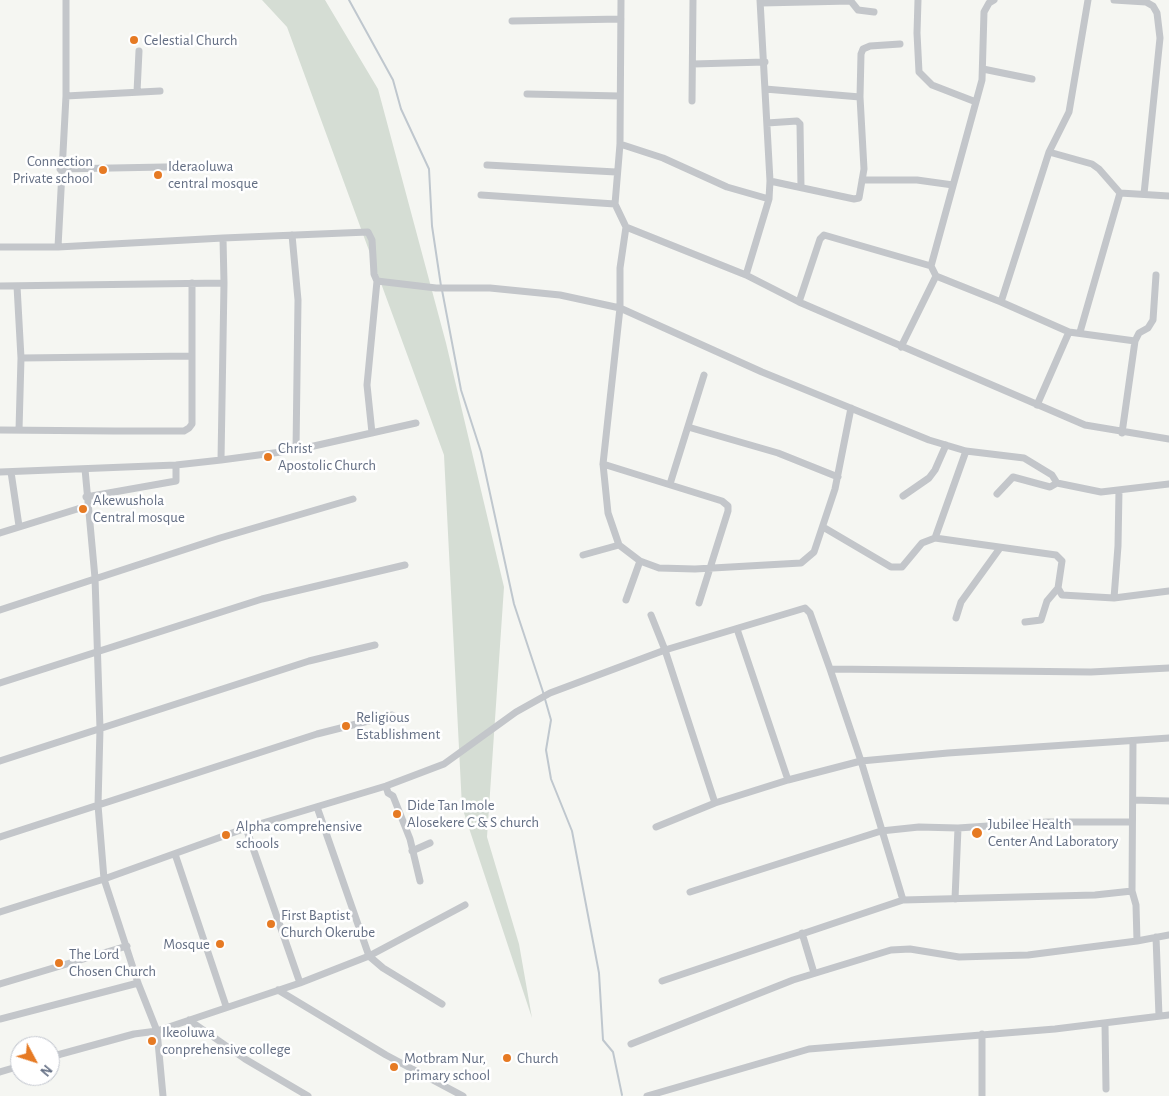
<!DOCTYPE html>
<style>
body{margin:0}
#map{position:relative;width:1169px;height:1096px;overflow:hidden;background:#f5f6f2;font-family:"Alegreya Sans",sans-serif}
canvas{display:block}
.north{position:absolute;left:10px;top:1036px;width:50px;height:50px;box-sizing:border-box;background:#fff;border:1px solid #c1c5ce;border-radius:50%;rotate:130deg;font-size:14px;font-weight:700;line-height:20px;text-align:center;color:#646f84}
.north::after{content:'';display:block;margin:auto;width:18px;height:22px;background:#e67a23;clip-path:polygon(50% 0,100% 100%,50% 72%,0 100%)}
</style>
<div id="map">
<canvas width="1169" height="1096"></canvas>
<div class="north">N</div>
</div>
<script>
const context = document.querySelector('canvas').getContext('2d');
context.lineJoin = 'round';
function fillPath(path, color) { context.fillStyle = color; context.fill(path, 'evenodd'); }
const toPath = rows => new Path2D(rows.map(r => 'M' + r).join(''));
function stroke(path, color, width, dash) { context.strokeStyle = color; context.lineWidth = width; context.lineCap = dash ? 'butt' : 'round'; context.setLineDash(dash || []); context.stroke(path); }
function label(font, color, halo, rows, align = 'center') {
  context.font = font + ' "Alegreya Sans",sans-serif'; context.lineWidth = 5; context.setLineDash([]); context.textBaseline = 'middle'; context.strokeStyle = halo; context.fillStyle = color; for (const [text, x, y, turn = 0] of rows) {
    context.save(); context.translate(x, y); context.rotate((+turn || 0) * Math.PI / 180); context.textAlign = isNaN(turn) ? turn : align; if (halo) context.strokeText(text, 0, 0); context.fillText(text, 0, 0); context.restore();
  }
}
fillPath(toPath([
 [262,0,325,0,378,89,446,343,504,587,487,837,519,944,532,1018,462,807,444,455,287,27]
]), '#d5ddd4');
stroke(toPath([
 [349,0,393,80,401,109,429,169,432,226,441,286],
 [442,290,461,390,481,452,514,604,544,695],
 [545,699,551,720,546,750,551,779,572,831,599,973,603,1040,613,1052,622,1095]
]), '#bfc7ce', 2);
stroke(toPath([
 [621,0,620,144,615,204,626,227,620,268,620,308,603,464,608,513,619,545,640,561,659,568,695,569,801,563,814,552,835,489,851,408],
 [850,0,858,10,874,12],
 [918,0,917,33,919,72,932,85,976,102],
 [994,0,989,3,984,12,982,80,931,266,936,276,1001,302,1069,332,1135,341],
 [1114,0,1146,2,1153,6,1157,13,1160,38,1144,194],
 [761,3,851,1],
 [512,21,621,19],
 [693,64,765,62],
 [983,69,1032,79],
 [765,89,860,97],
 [137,92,139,51],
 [527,94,620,96],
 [66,96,160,91],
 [692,101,693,0],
 [767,123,797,121,800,124,801,187],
 [620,144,663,158,727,187,769,199],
 [1049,152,1092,164,1099,169,1120,193,1169,196],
 [487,165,616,172],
 [60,169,217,166],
 [862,180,917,180,953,185],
 [770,181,854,199,859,198,864,169,860,97,861,54,863,49,870,46,900,44],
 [481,195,615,204],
 [626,227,746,275,799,302,1085,425,1169,439],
 [292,235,298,300,296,450],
 [223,238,368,232,372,240,374,274,377,281,436,288,490,288,560,295,620,308,762,372,929,440,966,451,1024,458,1052,475,1057,483,1101,492,1169,484],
 [0,247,58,247,223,238,224,283,221,460,176,465,0,472],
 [58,247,66,96,66,0],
 [746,275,769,199,770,181,760,0],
 [0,286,224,283],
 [17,286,21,358,19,430],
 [799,302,820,239,824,235,931,266],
 [1001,302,1049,152,1069,112,1088,0],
 [1080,332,1120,193],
 [901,347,936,276],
 [21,358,192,356],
 [1037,405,1069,332],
 [688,427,778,453,838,477],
 [0,430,115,431,184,431,189,428,192,424,192,283],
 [372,433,367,385,377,281],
 [1122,433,1135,341,1139,333,1148,328,1153,320,1156,275],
 [221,460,296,450,416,423],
 [603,464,722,501,728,506,728,511,699,603],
 [85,469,95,578,100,729,98,805,104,879,138,983,157,1031,163,1096],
 [11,472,19,526],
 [670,484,704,375],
 [997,494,1013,477,1050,487,1057,483],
 [903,496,929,478,935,470,946,445],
 [86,497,176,481,176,465],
 [823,527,891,567,902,567,922,543,935,538,966,451],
 [0,533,87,506],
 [935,538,1056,555,1062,561,1058,588,1062,595,1114,598,1169,591],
 [583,555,619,545],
 [1114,598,1118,546,1119,490],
 [626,600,640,561],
 [0,610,220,538,353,499],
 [651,615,665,650,715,803],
 [956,618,961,602,1000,548],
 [1025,622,1041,620,1047,601,1058,588],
 [737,629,788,780],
 [830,669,1091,672,1169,668],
 [0,683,262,599,405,565],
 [1133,742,1132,891,1136,905,1137,941],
 [0,761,309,661,375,645],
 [386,786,388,793,393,796,410,839,420,881],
 [1133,800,1169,801],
 [317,807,369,956,383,968,442,1004],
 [656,827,715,803,788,780,861,761,948,753,1169,738],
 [246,828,300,983],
 [0,837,317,734,392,715],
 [412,851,430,843],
 [175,854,226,1006],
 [690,892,881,831,919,827,958,828,1047,822,1131,822],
 [955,899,958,828],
 [0,912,104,879,246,828,386,786,444,764,516,712,550,693,665,650,805,608,810,613,830,669,861,761,903,900],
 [802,933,814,973],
 [1156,937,1159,1016],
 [662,981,903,900,1095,895,1132,891],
 [0,984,127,946],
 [278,990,386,1055,463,1096],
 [0,1019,138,983],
 [189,1020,245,1059,308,1096],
 [1105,1024,1106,1089],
 [631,1044,793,980,891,950,910,949,959,957,1028,955,1137,941,1169,935],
 [50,1057,134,1034,157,1031,300,983,369,956,465,905],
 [0,1072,20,1066],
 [647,1096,809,1049,1055,1029,1169,1015],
 [982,1096,982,1034]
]), '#c3c6ca', 7);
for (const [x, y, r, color] of [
 [134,40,5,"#e67a23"],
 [103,170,5,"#e67a23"],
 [158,175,5,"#e67a23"],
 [268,457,5,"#e67a23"],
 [83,509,5,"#e67a23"],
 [346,726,5,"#e67a23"],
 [397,814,5,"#e67a23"],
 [977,833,6,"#e67a23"],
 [226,835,5,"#e67a23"],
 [271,924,5,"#e67a23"],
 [220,944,5,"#e67a23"],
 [59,963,5,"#e67a23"],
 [152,1041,5,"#e67a23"],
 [507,1058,5,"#e67a23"],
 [394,1067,5,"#e67a23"]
]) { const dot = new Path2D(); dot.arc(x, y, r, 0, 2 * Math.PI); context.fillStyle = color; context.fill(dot); stroke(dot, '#fff', 2); }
label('15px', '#646f84', '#fff', [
 ["Celestial Church",144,40],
 ["Connection",93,161,"right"],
 ["Private school",93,178,"right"],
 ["Ideraoluwa",168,166],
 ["central mosque",168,183],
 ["Christ",278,448],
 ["Apostolic Church",278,465],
 ["Akewushola",93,500],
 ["Central mosque",93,517],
 ["Religious",356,717],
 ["Establishment",356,734],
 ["Dide Tan Imole",407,805],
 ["Alosekere C & S church",407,822],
 ["Jubilee Health",988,824],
 ["Center And Laboratory",988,841],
 ["Alpha comprehensive",236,826],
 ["schools",236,843],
 ["First Baptist",281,915],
 ["Church Okerube",281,932],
 ["Mosque",210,944,"right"],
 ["The Lord",69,954],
 ["Chosen Church",69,971],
 ["Ikeoluwa",162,1032],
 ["conprehensive college",162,1049],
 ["Motbram Nur,",404,1058],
 ["primary school",404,1075],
 ["Church",517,1058]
], 'left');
</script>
